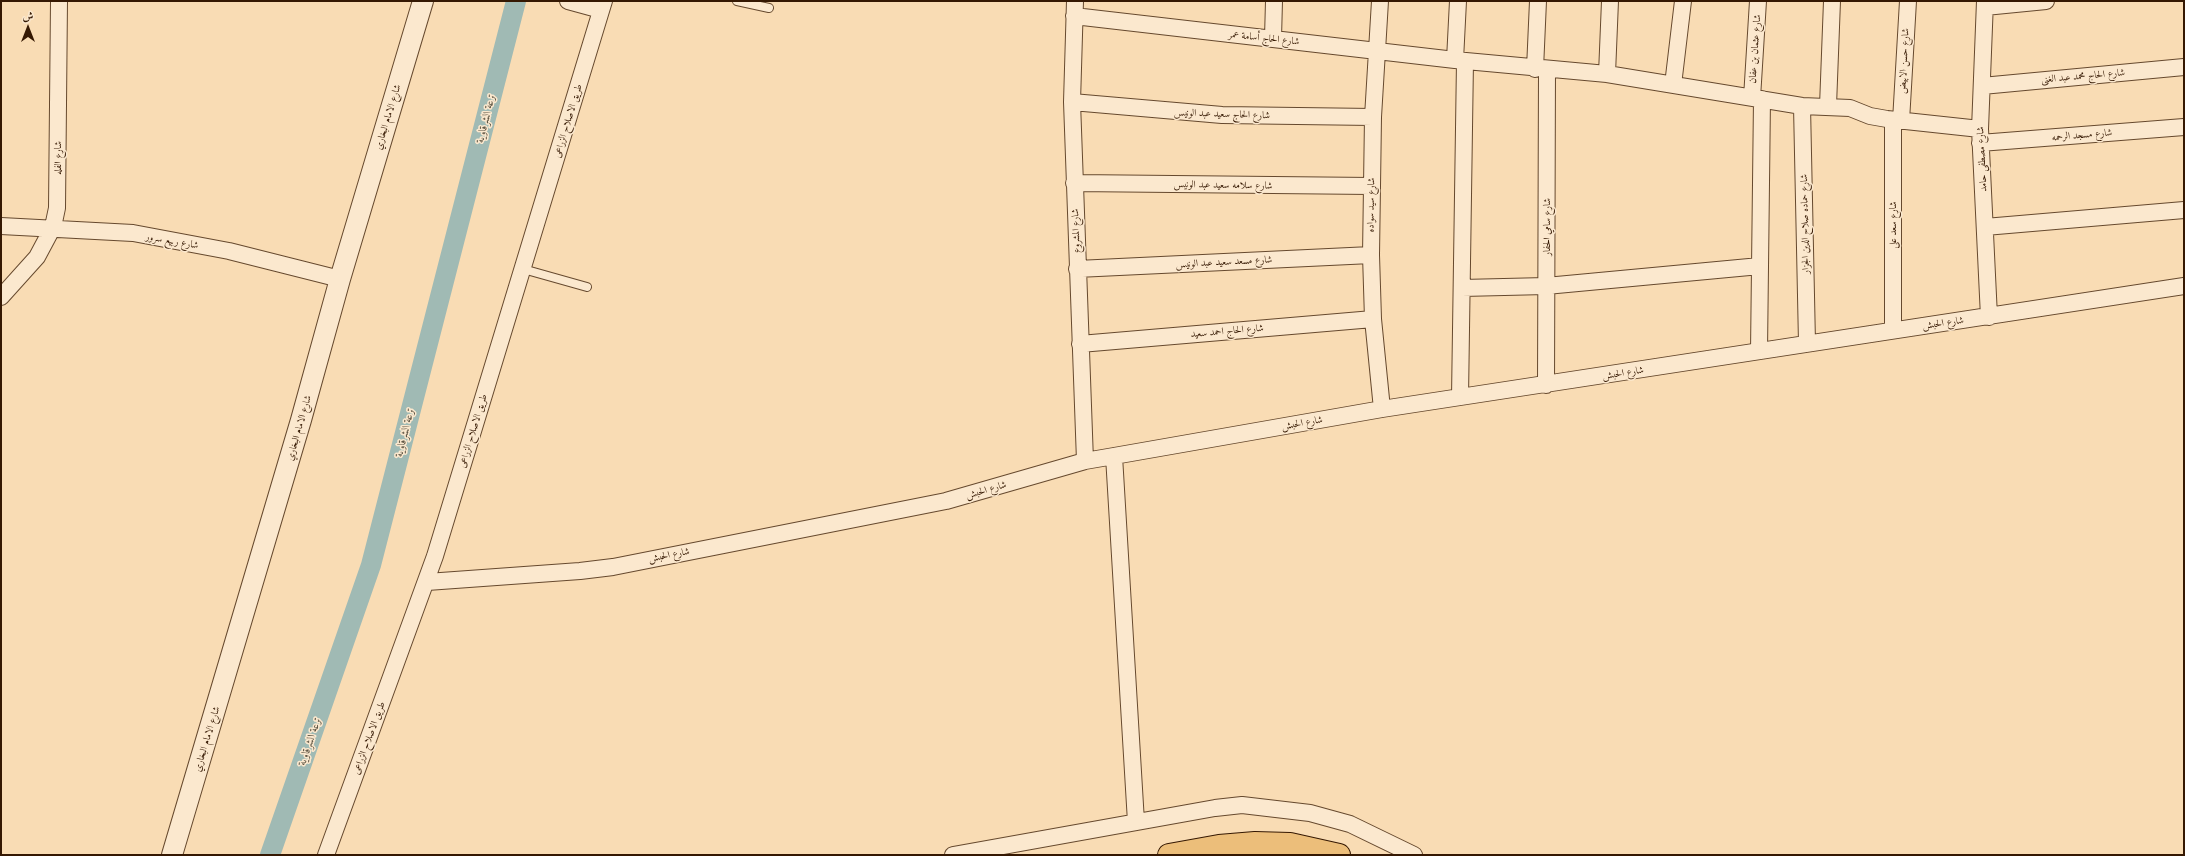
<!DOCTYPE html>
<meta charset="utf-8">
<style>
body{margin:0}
#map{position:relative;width:2185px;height:856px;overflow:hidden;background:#f9dcb4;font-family:"Libre Caslon Text",Amiri,serif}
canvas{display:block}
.frame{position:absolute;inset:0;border:2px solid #351802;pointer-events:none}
.north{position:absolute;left:8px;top:8px;width:40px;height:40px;-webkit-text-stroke:3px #fbe8ce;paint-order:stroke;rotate:0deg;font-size:11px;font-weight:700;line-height:16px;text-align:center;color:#351802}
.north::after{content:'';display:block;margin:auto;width:14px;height:18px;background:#351802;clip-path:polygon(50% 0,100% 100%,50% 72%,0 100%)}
</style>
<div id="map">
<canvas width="2185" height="856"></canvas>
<div class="frame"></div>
<div class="north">ش</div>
</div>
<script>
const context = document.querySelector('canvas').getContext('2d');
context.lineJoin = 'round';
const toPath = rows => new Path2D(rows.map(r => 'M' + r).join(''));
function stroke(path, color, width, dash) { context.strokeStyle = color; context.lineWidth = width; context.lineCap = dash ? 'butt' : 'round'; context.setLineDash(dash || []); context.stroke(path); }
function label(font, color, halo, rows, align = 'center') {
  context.font = font + ' "Libre Caslon Text",Amiri,serif'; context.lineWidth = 3; context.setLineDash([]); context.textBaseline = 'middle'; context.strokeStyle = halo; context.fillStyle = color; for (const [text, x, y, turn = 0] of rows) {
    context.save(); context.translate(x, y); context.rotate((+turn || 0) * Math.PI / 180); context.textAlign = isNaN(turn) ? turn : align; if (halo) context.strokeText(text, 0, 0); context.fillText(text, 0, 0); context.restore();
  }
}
stroke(toPath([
 [270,855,371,565,516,1]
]), '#a0bab4', 20);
const service = toPath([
 [737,1,769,8],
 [523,269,587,287]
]);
const minor = toPath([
 [568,1,601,10],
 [1075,1,1072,102,1085,461],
 [1380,1,1373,117,1371,255,1373,319,1382,409],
 [1985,1,1980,129,1989,317],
 [1985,7,2046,1],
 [1074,16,1455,60,1607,74,1802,106,1850,108,1870,116,1887,119,1980,129],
 [1273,38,1274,1],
 [1455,60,1458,1],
 [1535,69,1538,1],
 [1607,74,1610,1],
 [1673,85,1683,1],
 [1982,86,2184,67],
 [1752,98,1758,1],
 [1072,102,1222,115,1373,117],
 [1802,106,1807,343],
 [1828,106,1832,1],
 [1893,120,1893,330],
 [1901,121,1908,1],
 [1980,143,2184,127],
 [1074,183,1372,186],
 [1,226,133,233,229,251,340,279],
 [1985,227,2184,210],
 [1077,269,1371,255],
 [1462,288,1546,286,1760,266],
 [1,297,37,257,53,227,57,208,59,1],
 [1080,344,1373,319],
 [1759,351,1762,99],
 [1546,385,1547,69],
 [1460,397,1465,61],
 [1114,456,1136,822],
 [427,582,580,571,613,567,946,501,1085,461,1114,456,1382,409,2184,286],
 [326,855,435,556,604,1],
 [953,855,1215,808,1242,805,1310,813,1350,824,1414,855]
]);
const tertiary = toPath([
 [172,855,301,420,340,279,423,1]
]);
const motorway = toPath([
 [1169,855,1219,846,1255,843,1290,844,1339,855]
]);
stroke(service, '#66492e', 10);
stroke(minor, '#66492e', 18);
stroke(tertiary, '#66492e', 22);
stroke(motorway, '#351802', 24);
stroke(service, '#fbe8ce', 8);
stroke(minor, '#fbe8ce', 16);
stroke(tertiary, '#fbe8ce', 20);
stroke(motorway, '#ecbe7a', 22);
label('10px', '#351802', '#fbe8ce', [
 ["شارع الحاج أسامة عمر",1264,38,6],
 ["شارع عثمان بن عفان",1755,49,-86],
 ["شارع حسن الابيض",1904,61,-87],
 ["شارع الحاج محمد عبد الغنى",2083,76,-5],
 ["شارع الحاج سعيد عبد الونيس",1222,114,2],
 ["شارع الامام البخاري",388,117,-73],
 ["طريق الاصلاح الزراعى",568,121,-73],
 ["شارع مسجد الرحمه",2082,135,-5],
 ["شارع الفله",58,158,-90],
 ["شارع مصطفى حامد",1982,159,-93],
 ["شارع سلامه سعيد عبد الونيس",1223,185,1],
 ["شارع سيد سواده",1371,205,-89],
 ["شارع حماده صلاح الدين الجزار",1805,224,-91],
 ["شارع سعد على",1893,225,-90],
 ["شارع سامي الحفار",1547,227,-90],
 ["شارع المشروع",1076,231,-92],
 ["شارع ربيع سرور",172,241,10],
 ["شارع مسعد سعيد عبد الونيس",1224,262,-3],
 ["شارع الحبش",1943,323,-8],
 ["شارع الحاج احمد سعيد",1227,331,-5],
 ["شارع الحبش",1623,373,-9],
 ["شارع الحبش",1302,423,-10],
 ["شارع الامام البخاري",299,428,-74],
 ["طريق الاصلاح الزراعى",473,431,-73],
 ["شارع الحبش",986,490,-16],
 ["شارع الحبش",669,555,-11],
 ["طريق الاصلاح الزراعى",369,738,-70],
 ["شارع الامام البخاري",207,739,-73]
]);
label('italic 11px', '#5a5140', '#fbe8ce', [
 ["ترعة الشرقاوية",486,118,-76],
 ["ترعة الشرقاوية",405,432,-76],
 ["ترعة الشرقاوية",310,741,-71]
]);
</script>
